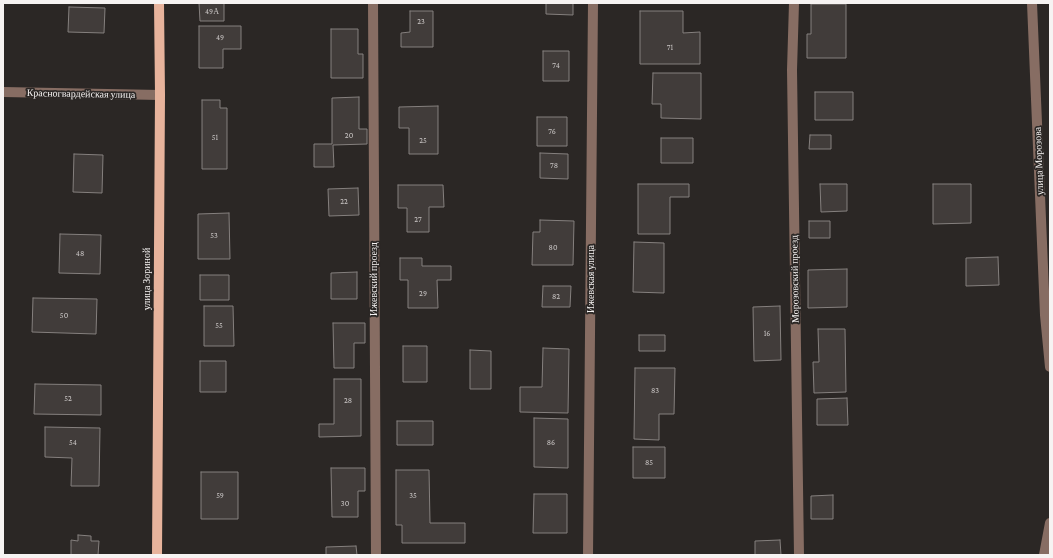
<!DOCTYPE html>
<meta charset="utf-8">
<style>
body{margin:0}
#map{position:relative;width:1053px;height:558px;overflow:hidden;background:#2b2725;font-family:"Crimson Pro",serif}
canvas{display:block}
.frame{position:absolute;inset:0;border:4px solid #f6f3f2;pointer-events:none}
</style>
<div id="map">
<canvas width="1053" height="558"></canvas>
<div class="frame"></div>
</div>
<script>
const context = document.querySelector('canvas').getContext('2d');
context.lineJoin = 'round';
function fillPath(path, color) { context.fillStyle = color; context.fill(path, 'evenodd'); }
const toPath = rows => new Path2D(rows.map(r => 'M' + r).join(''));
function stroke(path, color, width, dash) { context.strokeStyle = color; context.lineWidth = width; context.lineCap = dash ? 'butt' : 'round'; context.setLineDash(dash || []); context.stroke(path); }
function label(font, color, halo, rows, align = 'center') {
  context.font = font + ' "Crimson Pro",serif'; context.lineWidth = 3.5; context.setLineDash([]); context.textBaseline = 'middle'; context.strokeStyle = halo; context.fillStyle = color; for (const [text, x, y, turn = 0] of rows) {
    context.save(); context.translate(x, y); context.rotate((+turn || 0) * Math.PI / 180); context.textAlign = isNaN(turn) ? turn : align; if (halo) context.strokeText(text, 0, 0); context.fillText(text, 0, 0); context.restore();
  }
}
const building = toPath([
 [199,3,224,3,224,21,200,21,199,3],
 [546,3,573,3,573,15,546,14,546,3],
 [811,4,846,4,846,58,807,58,807,34,811,34,811,4],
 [69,7,105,8,104,33,68,32,69,7],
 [410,11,433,11,433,47,401,47,401,33,410,32,410,11],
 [640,11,683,11,683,33,700,32,700,64,640,64,640,11],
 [199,26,241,26,241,49,223,49,223,68,199,68,199,26],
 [331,29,358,29,358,54,363,54,363,78,331,78,331,29],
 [543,51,569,51,569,81,543,81,543,51],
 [653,73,701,73,701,119,661,118,661,104,652,104,653,73],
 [815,92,853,92,853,120,815,120,815,92],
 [359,97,359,129,367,129,367,144,333,145,334,167,314,167,314,144,332,144,332,98,359,97],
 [202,100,220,100,220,108,227,108,227,169,202,169,202,100],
 [438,106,438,154,409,154,409,128,399,128,399,107,438,106],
 [537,117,567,117,567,146,537,146,537,117],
 [810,135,831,135,831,149,809,149,810,135],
 [661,138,693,138,693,163,661,163,661,138],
 [540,153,568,154,568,179,540,178,540,153],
 [74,154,103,155,102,193,73,192,74,154],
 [638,184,689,184,689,197,670,197,670,234,638,234,638,184],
 [820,184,847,184,847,211,821,212,820,184],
 [933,184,971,184,971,223,933,224,933,184],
 [398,185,443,185,444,207,429,207,429,232,407,232,407,208,398,208,398,185],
 [358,188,359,215,329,216,328,189,358,188],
 [229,213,230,259,198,259,198,214,229,213],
 [540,220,574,221,573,265,532,265,533,232,540,232,540,220],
 [809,221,830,221,830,238,809,238,809,221],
 [60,234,101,235,100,274,59,273,60,234],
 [634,242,664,243,664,293,633,292,634,242],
 [998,257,999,285,966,286,966,258,998,257],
 [400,258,422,258,422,266,451,266,451,280,437,280,438,308,408,308,408,280,400,280,400,258],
 [847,269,847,307,808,308,808,270,847,269],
 [357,272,357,299,331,299,331,273,357,272],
 [200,275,229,275,229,300,200,300,200,275],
 [543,286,571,286,570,307,542,307,543,286],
 [33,298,97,299,96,334,32,332,33,298],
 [204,306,233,306,234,346,204,346,204,306],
 [780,306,781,360,754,361,753,307,780,306],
 [333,323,365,323,365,343,354,343,354,368,334,368,333,323],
 [818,329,845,329,846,392,814,393,813,362,819,362,818,329],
 [639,335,665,335,665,351,639,351,639,335],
 [403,346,427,346,427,382,403,382,403,346],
 [543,348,569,349,568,413,520,412,520,387,542,387,543,348],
 [470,350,491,351,491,389,470,389,470,350],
 [200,361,226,361,226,392,200,392,200,361],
 [635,368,675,368,674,414,659,414,659,440,634,439,635,368],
 [334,379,361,379,361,436,319,437,319,424,334,424,334,379],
 [35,384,101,385,101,415,34,414,35,384],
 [847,398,848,425,817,425,817,399,847,398],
 [534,418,568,419,568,468,534,467,534,418],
 [397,421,433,421,433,445,397,445,397,421],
 [45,427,100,428,99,486,71,486,72,458,45,457,45,427],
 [633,447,665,447,665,478,633,478,633,447],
 [331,468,365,468,365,491,358,491,358,517,332,517,331,468],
 [396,470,429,470,430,523,465,523,465,543,402,543,402,525,396,525,396,470],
 [201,472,238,472,238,519,201,519,201,472],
 [534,494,567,494,567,533,533,533,534,494],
 [833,495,833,519,811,519,811,496,833,495],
 [78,535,91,536,91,541,99,541,98,555,71,555,71,540,78,541,78,535],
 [780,540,781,555,755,555,755,541,780,540],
 [356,546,357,555,326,555,326,547,356,546]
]);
fillPath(building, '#413c3a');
stroke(building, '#85807e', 1);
stroke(toPath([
 [373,3,376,555],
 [794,3,792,70,799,555],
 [1032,3,1045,315,1050,367],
 [3,92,160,95],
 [588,555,593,3],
 [1044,555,1050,523]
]), '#876d63', 10);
stroke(toPath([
 [157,555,160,95,159,3]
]), '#e7b39c', 10);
label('8px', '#c9c5c4', null, [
 ["49А",212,12],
 ["23",421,22],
 ["49",220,38],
 ["71",670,48],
 ["74",556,66],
 ["76",552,132],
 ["20",349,136],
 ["51",215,138],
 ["25",423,141],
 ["78",554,166],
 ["22",344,202],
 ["27",418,220],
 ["53",214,236],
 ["80",553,248],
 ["48",80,254],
 ["29",423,294],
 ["82",556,297],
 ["50",64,316],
 ["55",219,326],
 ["16",767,334],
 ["83",655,391],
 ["52",68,399],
 ["28",348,401],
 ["54",73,443],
 ["86",551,443],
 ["85",649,463],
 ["59",220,496],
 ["35",413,496],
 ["30",345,504]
]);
label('10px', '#f6f3f2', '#2b2725', [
 ["Красногвардейская улица",81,94,1],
 ["улица Морозова",1039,161,-92],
 ["улица Зориной",147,279,-90],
 ["Ижевский проезд",374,279,-90],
 ["Ижевская улица",591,279,-90],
 ["Морозовский проезд",795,279,-91]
]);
</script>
